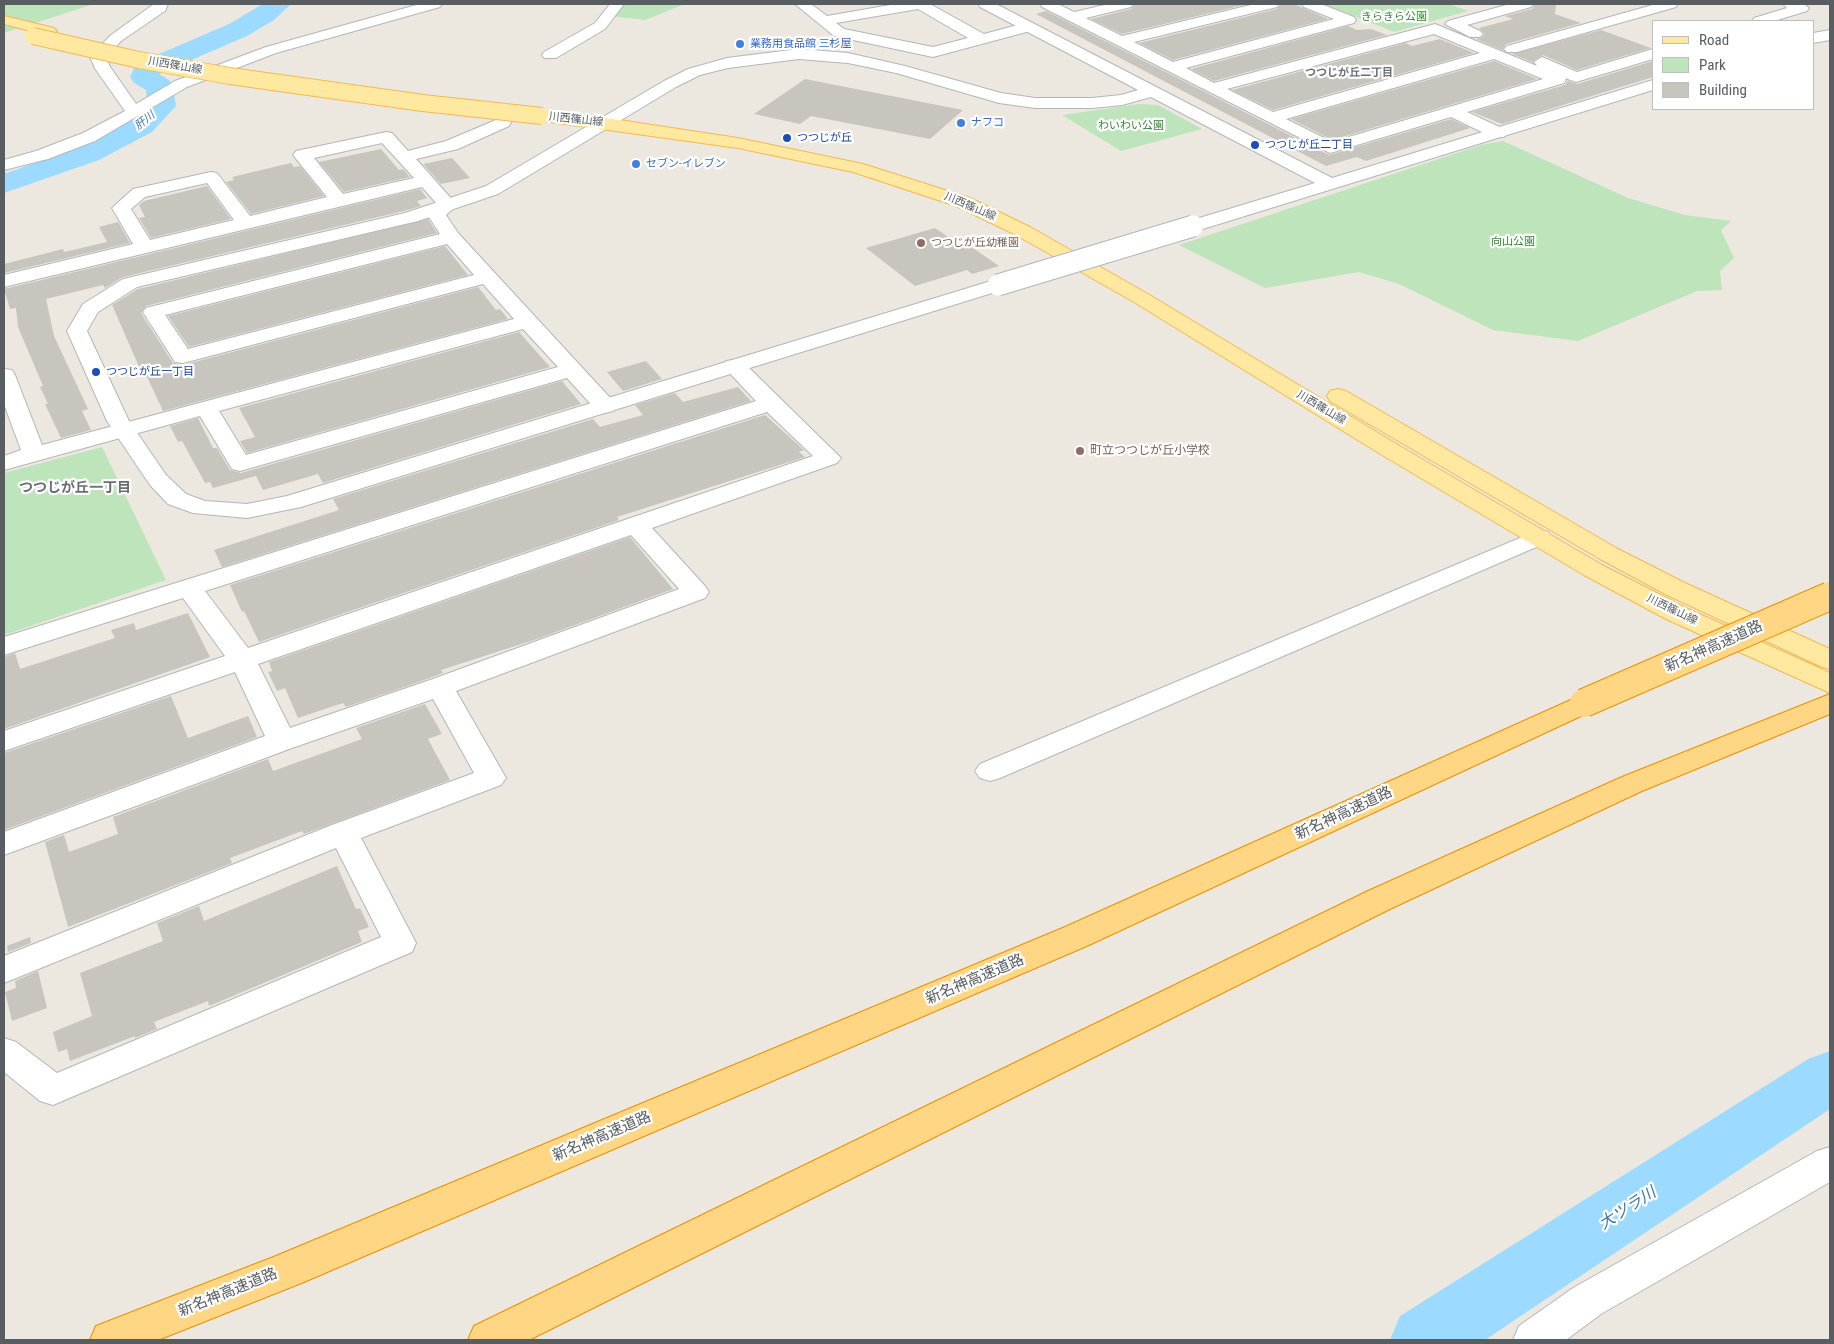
<!DOCTYPE html>
<meta charset="utf-8">
<style>
body{margin:0}
#map{position:relative;width:1834px;height:1344px;overflow:hidden;background:#ece8df;font-family:"Roboto Condensed",sans-serif}
canvas{display:block}
.frame{position:absolute;inset:0;border:5px solid #585d61;pointer-events:none}
.legend{position:absolute;left:1652px;top:20px;width:162px;height:90px;box-sizing:border-box;background:#fff;border:1px solid #bcbec0;margin:0;padding:6px 9px;list-style:none;font-size:15px;color:#585d61}
.legend li{display:flex;align-items:center;gap:10px;height:25px}
.legend b{width:25px;border:1px solid #bcbec0}
</style>
<div id="map">
<canvas width="1834" height="1344"></canvas>
<div class="frame"></div>
<ul class="legend">
<li><b style="height:6px;background:#ffe9a1"></b>Road</li>
<li><b style="height:14px;background:#bde4ba"></b>Park</li>
<li><b style="height:14px;background:#c8c5be"></b>Building</li>
</ul>
</div>
<script>
const context = document.querySelector('canvas').getContext('2d');
context.lineJoin = 'round';
function fillPath(path, color) { context.fillStyle = color; context.fill(path, 'evenodd'); }
const toPath = rows => new Path2D(rows.map(r => 'M' + r).join(''));
function stroke(path, color, width, dash) { context.strokeStyle = color; context.lineWidth = width; context.lineCap = dash ? 'butt' : 'round'; context.setLineDash(dash || []); context.stroke(path); }
function label(font, color, halo, rows, align = 'center') {
  context.font = font + ' "Roboto Condensed","Noto Sans JP",sans-serif'; context.lineWidth = 4.5; context.setLineDash([]); context.textBaseline = 'middle'; context.strokeStyle = halo; context.fillStyle = color; for (const [text, x, y, turn = 0] of rows) {
    context.save(); context.translate(x, y); context.rotate((+turn || 0) * Math.PI / 180); context.textAlign = isNaN(turn) ? turn : align; if (halo) context.strokeText(text, 0, 0); context.fillText(text, 0, 0); context.restore();
  }
}
fillPath(toPath([
 [4,4,94,4,4,33],
 [615,4,685,4,645,20,602,15],
 [1324,4,1449,4,1468,11,1394,32],
 [1139,104,1158,105,1202,129,1121,151,1062,115],
 [1503,141,1628,198,1685,215,1731,221,1721,230,1734,258,1720,271,1722,290,1697,291,1578,341,1493,330,1399,284,1359,272,1265,288,1179,245,1481,145],
 [102,447,166,580,4,635,4,473]
]), '#bde4ba');
fillPath(toPath([
 [263,4,291,4,274,20,247,36,159,74,169,80,173,86,176,106,152,132,99,160,4,193,4,174,77,148,132,120,147,104,146,90,134,83,130,77,136,64,229,24,263,4],
 [1830,1051,1830,1109,1485,1340,1390,1340,1400,1316,1808,1059,1830,1051]
]), '#9cdbff');
fillPath(toPath([
 [1135,4,1248,4,1122,34,1091,19,1131,9],
 [1281,4,1294,4,1328,19,1173,60,1139,43,1277,9],
 [1535,4,1556,4,1555,14,1581,23,1506,44,1502,50,1476,39,1481,38,1485,34,1479,28,1513,19,1505,16,1532,9],
 [1046,11,1329,155,1451,119,1470,128,1366,161,1357,157,1326,166,1036,14],
 [1348,26,1357,30,1371,29,1387,35,1214,81,1191,69],
 [1601,30,1651,48,1577,70,1543,55,1532,62,1512,54],
 [1440,39,1474,53,1273,110,1232,90,1406,43,1412,46],
 [1494,61,1537,79,1332,140,1291,119],
 [1653,61,1653,77,1502,124,1472,112,1565,85,1568,81,1577,84],
 [805,79,963,110,930,139,811,116,800,124,754,114],
 [381,149,399,170,403,169,410,177,344,192,319,162],
 [452,158,470,178,441,184,423,164],
 [291,163,294,167,300,166,324,196,251,214,226,182,234,180,232,177],
 [207,186,231,219,151,238,139,218,145,217,139,205,144,201],
 [420,189,427,198,417,201,421,206,404,211,123,277,105,288,103,285,46,299,54,336,88,409,82,411,91,430,61,438,45,404,48,404,40,387,43,386,18,327,16,308,10,309,4,289],
 [428,219,437,233,146,306,141,313,173,363,183,365,478,287,496,310,500,309,508,319,163,411,143,368,140,369,112,305,138,289],
 [118,222,130,243,4,273,4,264,63,249,64,252,107,242,99,227],
 [935,228,954,241,960,239,999,266,972,274,967,270,915,286,866,248],
 [445,246,468,275,189,347,168,316],
 [519,332,550,367,247,453,240,441,255,437,239,408],
 [646,361,662,379,623,391,607,372],
 [562,381,581,404,323,483,318,474,263,490,256,476,213,488,210,482,205,483,182,441,178,442,170,426,198,418,213,448,217,448,230,470,241,473],
 [738,387,751,401,222,567,214,550,339,510,333,499,593,419,600,427,643,415,635,405,675,393,683,402],
 [765,415,804,450,799,452,805,457,617,517,619,520,259,642,244,611,242,612,230,585],
 [630,537,673,589,537,639,441,670,443,673,413,684,346,707,343,703,298,718,285,688,277,691,268,672,272,671,269,662],
 [188,613,210,657,4,729,4,657,15,653,20,669,115,638,111,630,134,623,136,630],
 [171,696,188,738,248,716,257,737,4,830,4,753],
 [425,704,442,734,428,739,450,780,304,834,302,831,230,858,232,863,68,927,45,842,64,835,69,852,118,834,113,817,268,759,273,771,362,739,356,728],
 [337,866,356,909,360,908,369,927,358,931,362,942,209,1006,208,1001,154,1022,157,1029,135,1038,135,1036,70,1061,67,1049,58,1052,53,1032,92,1016,80,973,163,941,157,923,199,906,204,921],
 [30,937,31,943,8,952,7,946],
 [38,971,47,1008,12,1021,5,992,16,988,15,981]
]), '#c8c5be');
const minor = toPath([
 [420,4,442,4,440,7,276,53,187,87,95,141,48,159,4,170,4,160,36,151,83,133,125,111,94,67,96,64,108,64,136,104,175,81,266,47,420,4],
 [610,4,624,4,605,29,556,58,544,58,542,55,544,52,595,23,610,4],
 [795,4,811,4,827,16,896,4,930,4,984,34,1029,22,1037,27,1034,30,933,57,834,36,795,4],
 [918,9,968,38,933,47,844,29,836,23,918,9],
 [1040,4,1058,4,1074,12,1109,4,1133,4,1131,7,1086,18,1122,36,1255,4,1279,4,1277,7,1134,42,1173,62,1334,19,1304,7,1302,4,1321,4,1354,17,1356,20,1354,23,1186,68,1214,83,1435,24,1537,66,1534,62,1542,57,1577,72,1653,49,1653,59,1576,82,1565,78,1566,80,1564,83,1467,112,1504,129,1507,133,1504,137,1492,137,1451,117,1330,153,1042,7,1040,4],
 [1434,34,1480,53,1273,112,1227,89,1434,34],
 [1494,59,1543,79,1332,142,1286,119,1494,59],
 [1510,4,1533,4,1531,7,1467,25,1480,31,1483,34,1480,37,1470,37,1445,24,1448,21,1510,4],
 [1656,4,1678,4,1676,7,1517,52,1507,52,1504,49,1507,46,1656,4],
 [1783,4,1804,4,1809,8,1807,11,1774,21,1752,21,1754,18,1787,8,1783,4],
 [503,117,509,118,511,122,509,126,458,149,416,159,457,205,446,215,458,233,613,401,616,406,613,411,605,413,597,411,567,378,240,471,232,469,200,416,4,470,4,456,21,450,4,404,4,369,12,370,15,375,42,445,514,319,483,284,183,363,175,362,143,312,146,308,440,234,427,214,437,204,422,187,4,287,4,275,133,244,112,208,133,189,211,172,217,173,250,216,327,197,293,155,296,151,386,132,392,133,408,151,446,141,503,117],
 [382,143,414,178,343,194,314,158,382,143],
 [207,183,234,220,150,240,131,209,145,197,207,183],
 [447,244,474,275,188,349,165,315,447,244],
 [523,329,558,367,246,455,219,411,523,329],
 [734,360,742,361,841,458,837,463,652,528,705,586,709,592,705,598,456,691,506,778,501,785,361,838,416,943,412,952,53,1105,40,1101,4,1072,4,1038,16,1042,57,1073,381,937,336,848,4,983,4,956,332,825,474,773,433,699,292,748,4,855,4,832,265,736,235,672,4,751,4,731,225,656,183,598,4,655,4,637,756,401,723,366,726,361,734,360],
 [767,412,813,456,248,648,205,591,767,412],
 [631,535,679,589,430,680,290,728,258,664,631,535],
 [1830,1147,1830,1182,1601,1314,1566,1340,1513,1340,1519,1326,1573,1288,1817,1151,1830,1147]
]);
const tertiary = toPath([
 [154,4,168,4,165,11,121,41,106,58,110,67,108,70,96,70,90,57,92,54,111,35,154,4],
 [978,4,996,4,1332,178,1653,80,1653,90,1193,232,1186,230,1184,226,1186,222,1315,183,1151,97,1122,105,1092,108,1035,108,999,103,896,73,848,63,799,59,728,68,700,75,676,87,498,194,418,221,137,287,98,312,87,331,129,421,166,475,186,494,205,501,247,504,287,496,991,281,998,279,1005,281,1008,285,1005,289,301,507,247,518,193,513,168,504,150,485,107,421,67,331,83,304,123,279,405,213,486,186,664,81,688,69,727,58,799,49,848,53,905,66,1001,93,1035,98,1092,98,1121,95,1138,90,980,7,978,4],
 [1830,30,1830,40,1813,43,1813,33,1830,30],
 [1539,530,1548,532,1551,537,1548,542,1000,778,990,781,980,778,975,771,980,764,1539,530]
]);
const primary = toPath([
 [4,16,54,28,57,31,49,36,4,24,4,16],
 [542,111,606,118,738,138,863,164,970,198,1030,227,1148,294,1398,445,1602,565,1684,607,1830,673,1830,693,1666,619,1584,575,1382,455,1134,302,1016,235,956,206,853,172,738,148,536,120,534,116,536,112,542,111],
 [1338,389,1346,391,1618,549,1685,583,1830,649,1830,669,1820,666,1667,595,1600,559,1330,401,1327,396,1330,391,1338,389]
]);
const motorway = toPath([
 [1584,694,1594,696,1598,703,1594,710,1089,945,304,1282,158,1340,90,1340,96,1326,276,1256,1065,927,1584,694],
 [1830,694,1830,714,1642,791,1390,909,529,1340,468,1340,474,1326,1368,891,1622,777,1830,694]
]);
stroke(minor, '#b2b6bb', 2);
stroke(tertiary, '#b2b6bb', 2);
stroke(primary, '#f2b952', 2);
stroke(motorway, '#eb9000', 2);
fillPath(minor, '#fff');
fillPath(tertiary, '#fff');
fillPath(primary, '#ffe9a1');
fillPath(motorway, '#fed684');
const tertiaryBridge = toPath([
 [998,285,1193,226]
]);
const primaryBridge = toPath([
 [33,36,139,60,230,76,423,103,542,116]
]);
const motorwayBridge = toPath([
 [1584,703,1830,596]
]);
stroke(tertiaryBridge, '#b2b6bb', 23, []);
stroke(primaryBridge, '#f2b952', 18, []);
stroke(motorwayBridge, '#eb9000', 30, []);
stroke(tertiaryBridge, '#fff', 21);
stroke(primaryBridge, '#ffe9a1', 16);
stroke(motorwayBridge, '#fed684', 28);
for (const [x, y, r, color] of [
 [740,44,5,"#3f7fe0"],
 [961,123,5,"#3f7fe0"],
 [787,138,5,"#1a4fb4"],
 [1255,145,5,"#1a4fb4"],
 [636,164,5,"#3f7fe0"],
 [921,243,5,"#8d6e63"],
 [96,372,5,"#1a4fb4"],
 [1080,451,5,"#8d6e63"]
]) { const dot = new Path2D(); dot.arc(x, y, r, 0, 2 * Math.PI); context.fillStyle = color; context.fill(dot); stroke(dot, '#fff', 2); }
label('11px', '#358433', '#fff', [
 ["きらきら公園",1394,17],
 ["わいわい公園",1131,126],
 ["向山公園",1513,242]
]);
label('11px', '#366cbe', '#fff', [
 ["業務用食品館 三杉屋",750,44],
 ["ナフコ",971,123],
 ["セブン-イレブン",646,164]
], 'left');
label('11px', '#585d61', '#fff', [
 ["川西篠山線",175,66,10],
 ["川西篠山線",576,120,6],
 ["川西篠山線",970,207,23],
 ["川西篠山線",1321,408,31],
 ["川西篠山線",1672,610,26]
]);
label('bold 11px', '#696f73', '#fff', [
 ["つつじが丘二丁目",1349,73]
]);
label('italic 11px', '#3776a8', '#fff', [
 ["肝川",145,121,-39]
]);
label('11px', '#164399', '#fff', [
 ["つつじが丘",797,138],
 ["つつじが丘二丁目",1265,145],
 ["つつじが丘一丁目",106,372]
], 'left');
label('11px', '#785e54', '#fff', [
 ["つつじが丘幼稚園",931,243]
], 'left');
label('12px', '#785e54', '#fff', [
 ["町立つつじが丘小学校",1090,451]
], 'left');
label('bold 14px', '#696f73', '#fff', [
 ["つつじが丘一丁目",75,488]
]);
label('15px', '#585d61', '#fff', [
 ["新名神高速道路",1714,647,-24],
 ["新名神高速道路",1344,814,-25],
 ["新名神高速道路",975,980,-23],
 ["新名神高速道路",602,1137,-23],
 ["新名神高速道路",228,1293,-22]
]);
label('italic 16px', '#3776a8', '#fff', [
 ["大ツラ川",1628,1209,-33]
]);
</script>
